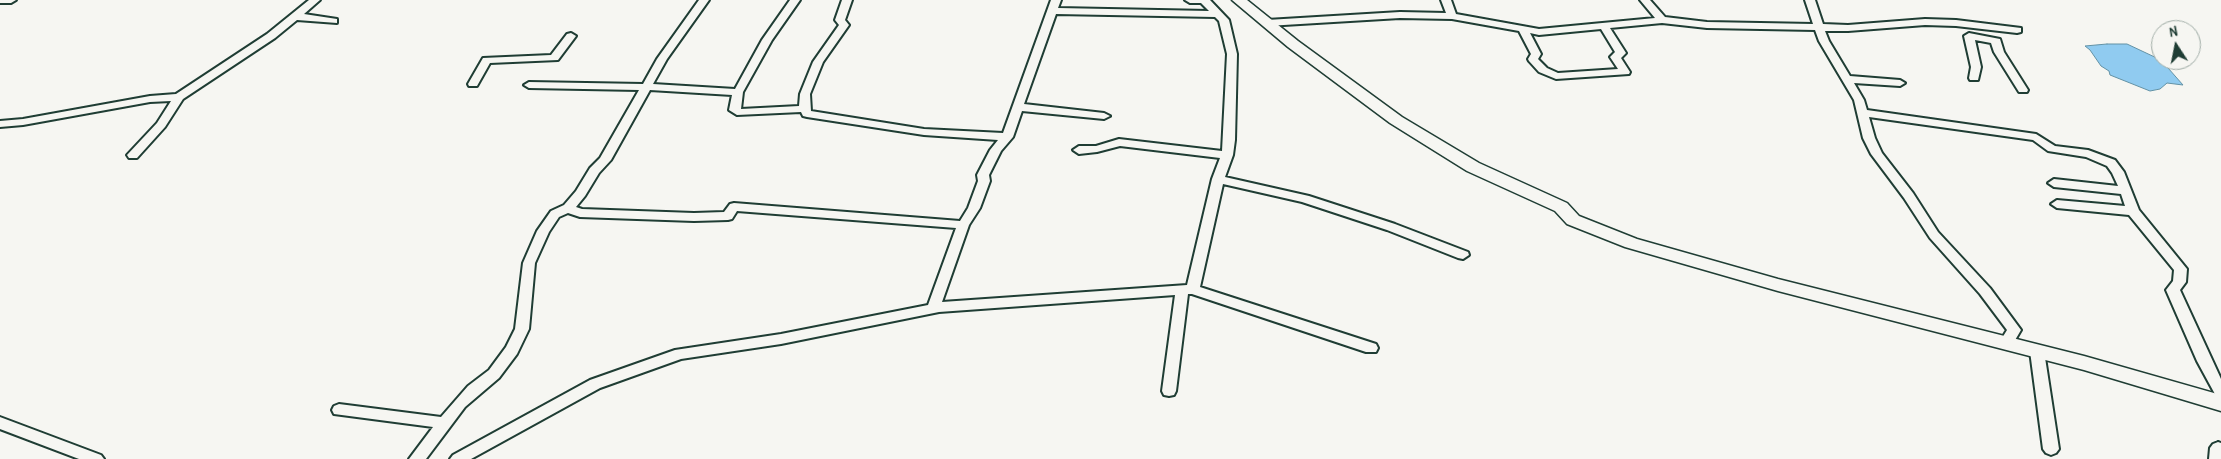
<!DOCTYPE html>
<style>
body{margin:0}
#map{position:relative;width:2221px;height:459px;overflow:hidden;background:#f6f6f2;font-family:"Patrick Hand",sans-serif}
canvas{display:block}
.north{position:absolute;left:2151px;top:20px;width:50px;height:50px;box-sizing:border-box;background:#f6f6f2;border:1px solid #a0aca6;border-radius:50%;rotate:349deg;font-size:14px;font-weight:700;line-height:20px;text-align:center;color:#1f3d34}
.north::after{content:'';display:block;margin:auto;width:18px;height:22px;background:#1f3d34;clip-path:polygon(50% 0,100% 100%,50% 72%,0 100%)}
</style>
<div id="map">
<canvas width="2221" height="459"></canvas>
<div class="north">N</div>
</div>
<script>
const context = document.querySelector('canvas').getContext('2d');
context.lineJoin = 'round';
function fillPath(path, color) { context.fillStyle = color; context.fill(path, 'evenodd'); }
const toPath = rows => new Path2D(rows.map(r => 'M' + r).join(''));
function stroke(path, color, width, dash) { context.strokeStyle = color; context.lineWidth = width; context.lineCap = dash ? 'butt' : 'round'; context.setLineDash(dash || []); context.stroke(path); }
const water = toPath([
 [2107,44,2127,44,2161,60,2183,85,2167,83,2160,89,2150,91,2110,75,2109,71,2101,66,2090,50,2085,46,2107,44]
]);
fillPath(water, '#90cbf0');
stroke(water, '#6392a5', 1);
const street = toPath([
 [0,0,16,0,11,3,0,3,0,0],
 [309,0,320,0,304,14,337,19,337,23,297,20,275,38,183,99,165,127,137,158,129,158,127,155,157,123,171,101,150,102,23,125,0,127,0,121,23,119,150,96,176,94,267,34,309,0],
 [699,0,709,0,667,59,653,84,735,89,762,40,790,0,800,0,772,40,743,92,741,109,799,106,800,94,813,62,839,25,835,20,842,0,852,0,845,20,849,25,823,62,810,94,811,111,924,129,1003,133,1051,0,1061,0,1058,8,1209,11,1201,3,1190,3,1185,0,1210,0,1229,20,1237,54,1235,140,1233,155,1225,177,1309,196,1395,224,1468,252,1469,255,1463,259,1458,258,1387,230,1302,202,1223,184,1200,287,1376,344,1378,348,1376,352,1366,352,1192,294,1188,294,1176,391,1174,395,1169,396,1164,395,1162,391,1175,295,939,312,781,344,681,359,600,388,471,459,450,459,453,455,590,380,675,350,781,334,928,305,956,228,737,211,732,219,728,220,694,221,580,217,568,213,559,217,549,232,535,263,529,329,517,354,499,378,465,407,426,459,409,459,433,427,334,414,332,410,334,406,339,404,441,417,468,386,489,370,506,347,515,329,523,263,537,231,551,211,564,205,576,191,590,168,600,158,639,90,529,88,524,85,529,82,643,84,657,59,699,0],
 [1056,14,1215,17,1219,21,1227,54,1222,151,1119,139,1096,146,1079,146,1073,150,1079,154,1097,152,1120,146,1220,158,1212,179,1187,285,942,302,969,225,980,208,990,181,989,175,1001,151,1013,137,1022,111,1104,119,1110,116,1104,113,1024,104,1056,14],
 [650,90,732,95,729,110,737,115,801,112,803,116,807,117,924,135,998,140,990,150,977,175,978,181,968,208,960,221,734,203,730,204,724,212,694,213,582,209,576,207,585,196,599,173,611,160,650,90],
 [1441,0,1451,0,1456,14,1539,29,1655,18,1640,0,1650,0,1665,17,1707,22,1813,24,1805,0,1815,0,1823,24,1848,25,1925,19,1956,20,2021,28,2021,32,2017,33,1956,26,1925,25,1848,31,1825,31,1829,41,1850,76,1900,80,1905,83,1900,86,1854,83,1864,100,1867,110,2036,134,2055,146,2088,150,2115,160,2124,172,2139,210,2187,269,2186,282,2180,290,2221,379,2221,397,2216,396,2197,361,2166,290,2173,281,2174,270,2129,215,2057,208,2051,204,2057,200,2125,206,2121,194,2054,187,2048,183,2054,179,2118,186,2112,173,2107,166,2086,157,2048,151,2033,140,1869,117,1875,138,1882,153,1913,193,1938,232,1990,288,2021,330,2011,347,2001,347,1999,343,2007,330,1980,294,1930,238,1904,198,1871,154,1863,138,1854,100,1819,41,1815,30,1707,28,1662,23,1610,28,1626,53,1621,58,1630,72,1629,74,1556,79,1539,72,1529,61,1528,59,1531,54,1519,31,1452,19,1400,18,1267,26,1262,23,1267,20,1400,12,1446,13,1441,0],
 [1601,29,1615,52,1610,57,1618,69,1558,73,1547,68,1538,59,1541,54,1530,33,1539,35,1601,29],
 [571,33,576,36,558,60,490,63,477,86,469,86,468,84,483,58,551,55,567,34,571,33],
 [1969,33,2000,39,2004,52,2028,90,2027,92,2019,92,1994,52,1991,43,1975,40,1981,67,1978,80,1970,80,1969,78,1971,67,1964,36,1969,33],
 [2037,346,2042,347,2044,351,2059,449,2056,453,2051,455,2046,453,2043,449,2030,351,2032,347,2037,346],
 [0,417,101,455,104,459,79,459,0,429,0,417],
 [2218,442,2221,443,2221,459,2209,459,2210,448,2213,444,2218,442]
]);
const secondary = toPath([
 [1232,0,1247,0,1298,41,1402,117,1479,163,1567,203,1579,216,1637,239,1778,279,2084,356,2221,395,2221,411,2084,370,1778,291,1625,247,1567,224,1555,211,1467,171,1390,123,1288,47,1232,0]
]);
stroke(street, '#1f3d34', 4);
stroke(secondary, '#1f3d34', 3);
fillPath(street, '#f6f6f2');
fillPath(secondary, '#f6f6f2');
</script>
